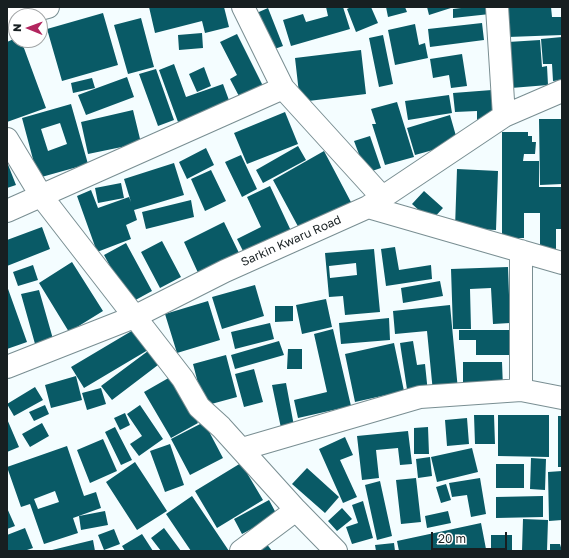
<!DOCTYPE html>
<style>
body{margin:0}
#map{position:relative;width:569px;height:558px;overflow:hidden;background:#f4fdff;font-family:"Golos Text",sans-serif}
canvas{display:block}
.frame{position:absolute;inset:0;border:8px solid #171f21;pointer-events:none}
.north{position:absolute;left:8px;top:8px;width:40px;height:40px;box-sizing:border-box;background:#fff;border:1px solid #a2a5a6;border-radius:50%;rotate:271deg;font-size:11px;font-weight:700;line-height:16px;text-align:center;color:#171f21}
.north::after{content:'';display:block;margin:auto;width:14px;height:18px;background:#b2255e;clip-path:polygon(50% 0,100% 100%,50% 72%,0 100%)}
.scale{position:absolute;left:431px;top:532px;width:76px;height:18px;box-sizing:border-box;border:2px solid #171f21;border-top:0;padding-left:5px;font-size:12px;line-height:14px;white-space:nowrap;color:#171f21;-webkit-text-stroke:3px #fff;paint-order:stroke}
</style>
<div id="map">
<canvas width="569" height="558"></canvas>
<div class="frame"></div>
<div class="north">N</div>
<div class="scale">20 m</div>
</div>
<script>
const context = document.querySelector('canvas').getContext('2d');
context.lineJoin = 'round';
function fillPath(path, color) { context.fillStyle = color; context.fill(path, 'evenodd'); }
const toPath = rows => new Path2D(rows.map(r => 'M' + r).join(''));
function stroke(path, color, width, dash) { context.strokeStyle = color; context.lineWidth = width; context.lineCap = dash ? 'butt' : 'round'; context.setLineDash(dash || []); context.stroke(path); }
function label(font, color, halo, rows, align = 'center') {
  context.font = font + ' "Golos Text",sans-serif'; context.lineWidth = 4; context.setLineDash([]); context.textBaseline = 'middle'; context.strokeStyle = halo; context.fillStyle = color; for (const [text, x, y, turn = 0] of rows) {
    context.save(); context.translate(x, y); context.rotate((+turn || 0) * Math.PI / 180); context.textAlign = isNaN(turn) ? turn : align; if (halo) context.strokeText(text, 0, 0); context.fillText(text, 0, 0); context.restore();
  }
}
fillPath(toPath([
 [149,7,224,7,229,27,205,33,202,21,155,33],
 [326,7,343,7,350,29,291,46,283,20,303,14,306,22,328,16],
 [351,7,371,7,378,23,356,32,347,9],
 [386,7,405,7,407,12,388,17],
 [427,7,454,7,429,15],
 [461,7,489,7,490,14,453,18,453,9,461,8],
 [507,7,551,7,552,17,562,17,562,35,508,37],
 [268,8,283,46,266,52,252,15],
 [103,13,118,65,62,81,47,29],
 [141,18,154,67,128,74,114,25],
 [482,23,484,40,430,47,428,29],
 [415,24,419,45,425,43,428,58,395,65,388,30],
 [202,33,203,48,179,50,178,35],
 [237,34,264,88,241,100,230,79,237,75,220,42],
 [383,35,393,84,379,87,369,38],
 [562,37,562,80,553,81,552,64,543,64,541,39],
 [16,38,16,40,21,40,46,108,7,122,7,42],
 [540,40,542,67,547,66,548,85,511,88,508,42],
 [361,50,366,94,300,102,295,58],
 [462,54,467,86,451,88,449,75,433,78,430,59],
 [174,64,186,97,223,84,230,103,178,122,159,70],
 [204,67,211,86,197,92,189,74],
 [156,69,174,120,158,126,139,74],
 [127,77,134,97,86,115,78,95],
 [92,78,95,88,73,93,71,83],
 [492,90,494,119,477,120,477,111,455,112,453,93],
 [449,95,452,113,408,120,405,101],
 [397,102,414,157,385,165,372,124,376,124,371,109],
 [71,104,88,164,38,178,22,118],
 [60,123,67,144,48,151,41,129],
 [133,110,141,143,88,154,81,122],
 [285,112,298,144,247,164,234,133],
 [450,115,458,143,415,155,407,128],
 [539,119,562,119,562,184,540,185],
 [502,132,528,132,528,136,532,136,532,142,536,142,535,154,524,154,523,161,539,161,539,187,562,187,562,229,556,229,556,250,540,249,540,213,524,213,524,238,502,238],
 [370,136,381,168,366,173,354,141],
 [298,146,306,160,263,183,256,170],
 [206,148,214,165,187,179,179,162],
 [324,151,352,204,301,232,273,180],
 [241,155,257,189,242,197,225,162],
 [7,162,16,185,7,188],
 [174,163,184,195,134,210,137,220,126,225,131,239,97,252,77,196,91,190,98,208,129,197,131,202,124,179],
 [457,169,498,171,496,230,455,228],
 [211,170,226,201,205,211,191,179],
 [121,183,124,198,98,203,95,188],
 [270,186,292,233,245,255,237,239,261,227,247,197],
 [424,191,443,208,431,221,412,204],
 [191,200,194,217,146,229,142,212],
 [224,222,240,255,199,275,184,242],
 [42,227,50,249,7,266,7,240],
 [162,241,181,277,160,288,141,252],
 [126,243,152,291,130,303,104,255],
 [395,247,399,270,431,265,432,279,386,286,381,249],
 [374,249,380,312,345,315,343,296,329,297,325,253],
 [356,263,357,275,330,278,329,266],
 [72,262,103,311,69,332,39,283],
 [33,265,38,280,18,286,13,272],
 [508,267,510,323,493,324,491,288,470,289,471,329,453,329,451,269],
 [440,281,443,296,403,303,401,288],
 [255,285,264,316,222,329,212,297],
 [7,286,27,342,7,349],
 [39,290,55,346,37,351,21,294],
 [326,299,332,327,302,334,296,305],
 [208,301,220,340,177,353,165,314],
 [450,305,458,390,433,392,427,331,395,334,393,311],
 [275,306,293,306,293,321,275,322],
 [389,318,390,340,341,344,339,323],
 [270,323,274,339,235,349,231,332],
 [135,329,148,350,84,388,71,367],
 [333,329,351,406,298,418,294,400,327,392,314,334],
 [459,330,515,330,515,355,476,355,476,340,459,340],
 [279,341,284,355,235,369,231,355],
 [413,341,417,365,425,364,428,393,408,396,400,343],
 [394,343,404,391,355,402,345,354],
 [288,349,302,349,302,369,287,369],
 [148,351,158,365,112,400,101,386],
 [226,355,237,397,204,406,193,364],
 [463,362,502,362,503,388,463,388],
 [254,369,263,402,244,407,235,374],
 [76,376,82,400,51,408,45,385],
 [172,376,198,423,171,438,144,392],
 [286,383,294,426,281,428,272,385],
 [35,387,43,400,14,416,7,404],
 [101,388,106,404,87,410,82,393],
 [45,405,49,414,34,421,29,412],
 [140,405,163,439,139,456,130,444,142,436,127,414],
 [125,413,130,425,120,430,114,418],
 [474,415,494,415,495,444,475,444],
 [498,415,549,415,549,457,498,456],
 [558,416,562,416,562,467,558,467],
 [467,418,469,444,447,446,445,420],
 [7,419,19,447,7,452],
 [204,422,223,458,190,475,171,439],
 [42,423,49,436,30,447,22,434],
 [115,427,132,460,121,465,105,432],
 [428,427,429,454,414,454,414,428],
 [408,431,412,464,400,465,398,448,376,450,379,478,362,480,357,436],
 [345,437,353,455,340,460,357,497,343,503,319,449],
 [103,439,117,471,90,483,77,450],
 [170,444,184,485,165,492,150,451],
 [67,446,84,496,96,492,101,508,73,518,78,533,44,544,30,504,21,507,7,467],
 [55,491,59,502,38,509,34,499],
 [472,448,478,472,437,482,431,457],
 [430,457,432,476,418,478,416,459],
 [531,458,546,459,545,490,530,489],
 [135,462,167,511,137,530,106,482],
 [241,463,263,500,217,528,195,491],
 [496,464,524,464,524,488,496,488],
 [307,468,339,497,325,513,292,484],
 [562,471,562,520,549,521,548,472],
 [416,478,421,522,401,524,396,480],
 [480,478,486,514,471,517,467,495,452,497,449,483],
 [380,481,392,536,377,540,365,485],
 [446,484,451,500,441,503,436,487],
 [192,496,229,551,191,551,166,514],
 [543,496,543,517,496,518,496,497],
 [269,500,277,515,242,534,234,519],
 [363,501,373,538,352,544,346,527,358,523,352,505],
 [7,508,15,526,7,529],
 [342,508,352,519,337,531,328,521],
 [105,511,108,525,81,530,79,516],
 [448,511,451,523,427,528,425,516],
 [523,519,548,520,547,551,522,551],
 [481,523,486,549,476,551,399,551,397,541],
 [25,528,33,548,24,551,7,551,7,535],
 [164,528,181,551,161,551,151,538],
 [114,529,120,544,104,550,98,535],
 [142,534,153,551,125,551,122,546],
 [491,535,512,535,512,551,491,551],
 [93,540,95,551,52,551,52,550],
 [266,543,272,551,255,551],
 [394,543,395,551,376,551,375,545],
 [550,544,560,544,562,551,550,551]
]), '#095a66');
const street = toPath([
 [243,7,283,88,383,198],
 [497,7,504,116],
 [7,18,48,7],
 [7,139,42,197,183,379,199,407,221,427,296,510,336,551],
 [368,207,562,263],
 [7,211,283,88],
 [521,251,521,390],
 [7,367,134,317,225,271,368,207,504,116,562,91],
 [242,449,420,397,521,390,562,398],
 [241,551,296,510]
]);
stroke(street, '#798e92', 24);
stroke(street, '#fff', 22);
label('12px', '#171f21', '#fff', [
 ["Sarkin Kwaru Road",291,241,-24]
]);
</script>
